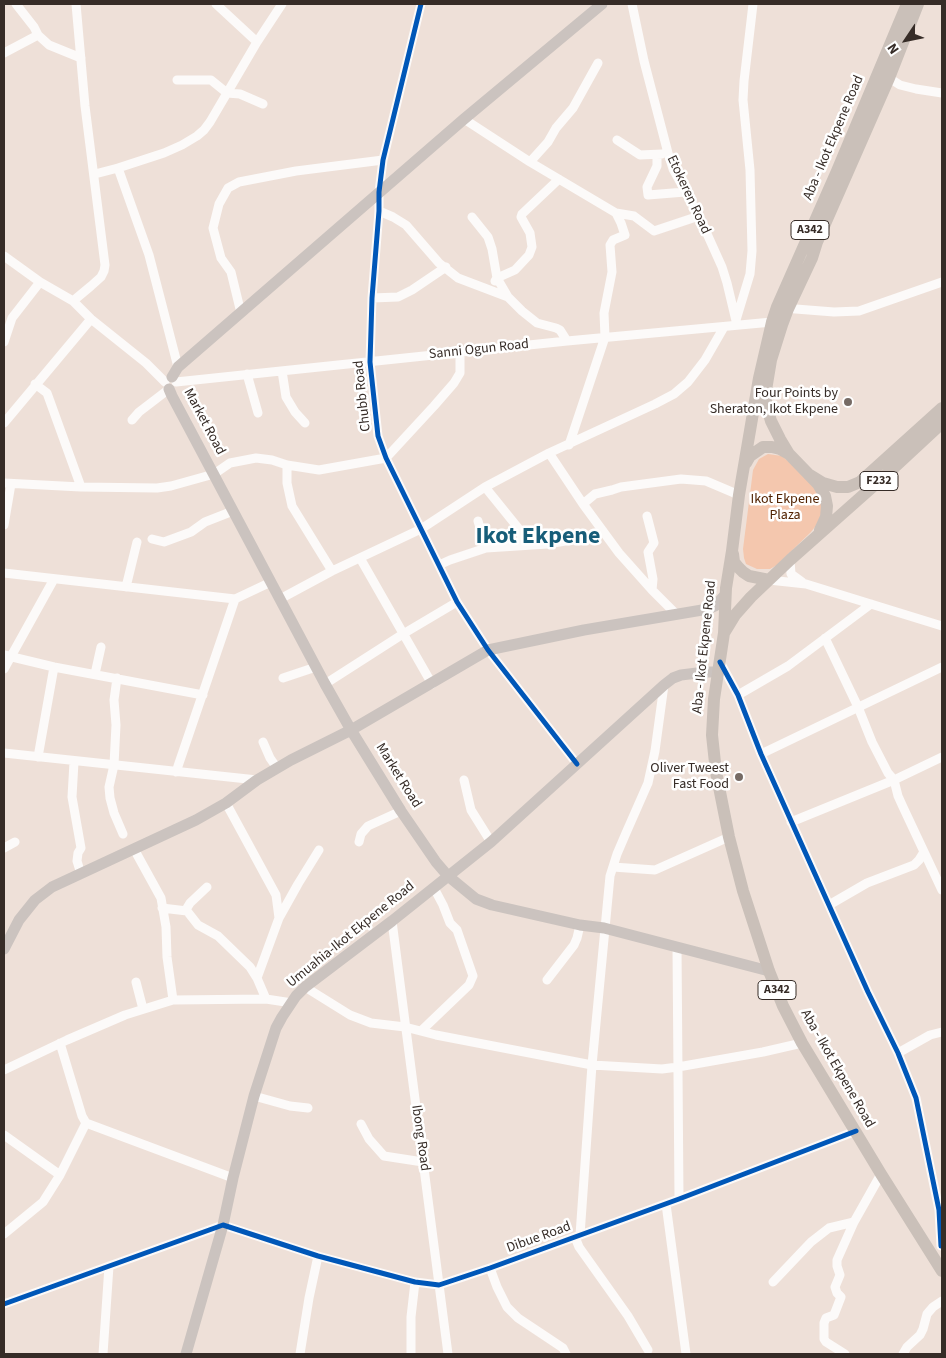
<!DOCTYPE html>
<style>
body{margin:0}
#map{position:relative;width:946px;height:1358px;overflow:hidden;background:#eee0d8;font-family:"Source Sans 3",sans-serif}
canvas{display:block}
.frame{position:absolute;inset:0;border:5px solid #362c27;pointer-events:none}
.north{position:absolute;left:881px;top:15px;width:50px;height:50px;-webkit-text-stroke:4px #fff;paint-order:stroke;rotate:236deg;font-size:14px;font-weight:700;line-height:20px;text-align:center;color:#362c27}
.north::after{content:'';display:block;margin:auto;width:18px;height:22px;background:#362c27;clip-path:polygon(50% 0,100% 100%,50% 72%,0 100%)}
</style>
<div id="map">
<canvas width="946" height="1358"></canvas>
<div class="frame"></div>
<div class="north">N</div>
</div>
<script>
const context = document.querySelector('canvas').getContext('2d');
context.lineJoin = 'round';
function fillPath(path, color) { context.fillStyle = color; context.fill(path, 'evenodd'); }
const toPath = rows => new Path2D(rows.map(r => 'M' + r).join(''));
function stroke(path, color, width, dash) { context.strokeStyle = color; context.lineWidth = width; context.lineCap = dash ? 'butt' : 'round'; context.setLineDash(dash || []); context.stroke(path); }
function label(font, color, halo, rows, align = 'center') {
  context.font = font + ' "Source Sans 3",sans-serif'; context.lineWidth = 5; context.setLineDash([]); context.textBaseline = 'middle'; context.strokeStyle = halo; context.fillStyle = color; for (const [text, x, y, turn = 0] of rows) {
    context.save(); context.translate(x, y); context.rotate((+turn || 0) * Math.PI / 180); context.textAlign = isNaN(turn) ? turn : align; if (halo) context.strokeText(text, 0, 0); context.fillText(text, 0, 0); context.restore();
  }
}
fillPath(toPath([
 [768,454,782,456,796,468,817,490,821,502,821,514,818,523,811,532,777,565,770,569,757,569,746,564,744,558,743,549,753,470,759,459]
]), '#f4c7ae');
stroke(toPath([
 [16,4,34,27,38,35,49,45,81,58],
 [216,4,257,42],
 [421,4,383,160,379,192,379,211,372,298,370,362,378,436,386,458,457,602,488,650,577,764],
 [632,4,644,61,668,153,673,169,699,216,722,267,727,283,737,325],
 [4,53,38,35],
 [889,78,900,85,916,89,942,93],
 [177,80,211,80,227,93,240,94,263,104],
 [464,119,530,162,616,213,634,216,654,231,699,216],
 [617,140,640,155,662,154],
 [657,155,657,166,647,187,648,195,685,192],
 [530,162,548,142,556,128,573,108,598,63],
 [118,168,149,255,178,367],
 [95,174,118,168,164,153,182,145,197,136,204,130,210,122,257,42,282,4],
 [379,211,393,217,406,225,439,263,458,278,508,297],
 [472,217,488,237,492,249,497,278,508,297,522,311,537,323,556,328,560,330,567,341],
 [4,256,40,282,73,301,91,319,146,363,165,382],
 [495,281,497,278,515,270,529,255,532,247,530,233,521,217,522,214,559,179],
 [372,298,398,297,412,290,446,267],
 [73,301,91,286,101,277,104,271,105,265,85,106,76,4],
 [783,308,834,312,859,311,942,282],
 [241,313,231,272,221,258,213,228,219,204,228,188,239,182,296,171,383,160],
 [736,320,750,274,752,251,750,170,743,100,744,81,753,4],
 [4,342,12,318,40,282],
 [282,371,286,397,295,412,305,423],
 [247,374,258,413],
 [176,382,567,341,772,322,775,323],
 [35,384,47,393,81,487],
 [132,420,139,412,169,389],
 [4,423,91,319],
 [569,445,605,337,604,313,612,272,610,245,613,240,625,235,621,223,616,213],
 [549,453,583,504,619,553,652,590,676,614],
 [287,465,287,483,292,506,332,571],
 [4,483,81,487,157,488,171,486,214,474,230,463,256,458,272,460,287,465,319,470,386,458,434,406,454,383,460,373,460,352],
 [485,487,519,529,524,545],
 [583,504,595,494,612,490,621,487,681,479,706,481,739,495],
 [647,516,654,543,648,552,653,579,652,590],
 [478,521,486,548],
 [4,525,11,484],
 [152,539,164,542,191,532,205,522,233,511],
 [360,558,432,684],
 [790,560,791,574,802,582],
 [439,565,450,560,486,548,548,544,588,537,603,531],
 [4,573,235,599,271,582],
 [769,580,806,584,942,626],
 [126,587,137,542],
 [280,599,332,571,421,529,485,487,549,453,655,404,674,394,688,382,705,360,724,327],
 [825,638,858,707,872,742,888,773,894,780,898,796,903,807,942,890],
 [4,655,54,667,203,695],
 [720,662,738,695,761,754,868,992,898,1053,916,1098,939,1210,941,1246],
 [4,669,54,579],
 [95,674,101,647],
 [117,678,114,700,116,725,114,765,109,787,110,798,114,813,123,834],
 [283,678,316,667],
 [325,684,403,634,457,602],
 [738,695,788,666,871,604],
 [263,742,270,758,277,768],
 [4,753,257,780],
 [761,754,942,667],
 [38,757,54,667],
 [74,762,72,797,81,848,78,853,77,861,81,874],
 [176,772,235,599],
 [464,780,471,810,491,842],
 [226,803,276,895,279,918],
 [791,822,894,780,942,757],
 [359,842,361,834,368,826,401,811],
 [4,848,15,842],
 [134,849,161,898,166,927,167,957,173,1000],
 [613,867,655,870,729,837],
 [207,887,190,903,187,908,187,911,198,925,218,936,250,967,257,978,266,999],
 [829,905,867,883,914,865,919,860,924,852],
 [162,908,187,911],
 [392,921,448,1354],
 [677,947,679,1199],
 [257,978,279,918,298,884,319,850],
 [547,980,574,945,577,938,580,925],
 [136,982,143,1009],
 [305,987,350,1015,371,1023,405,1027,436,1035,592,1065,662,1069,678,1067,763,1052,802,1043],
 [421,1031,469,985,473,976,457,930,450,923,443,905,434,888],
 [60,1043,82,1116,86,1123,233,1178],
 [898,1053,930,1035,942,1032],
 [4,1070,67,1040,125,1015,173,1000,266,999,292,1003],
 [254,1096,290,1106,308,1108],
 [361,1124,369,1139,384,1156,423,1162],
 [4,1135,60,1175],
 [666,1204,686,1354],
 [4,1234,43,1202,60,1175,86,1123],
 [580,1235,592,1065,610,876,617,854,626,833,648,783,655,751,664,685],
 [575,1237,579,1247,628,1316,648,1350],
 [490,1268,497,1287,507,1307,518,1318,563,1348,566,1354],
 [773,1282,811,1242,829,1228,854,1222],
 [4,1304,223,1225,318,1256,415,1282,439,1285,490,1268,679,1199,856,1131],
 [103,1354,109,1266],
 [300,1354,309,1298,318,1256],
 [411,1354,411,1317,415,1282],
 [845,1354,826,1342,824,1339,824,1323,826,1318,834,1315,841,1297,837,1293,835,1287,840,1275,837,1266,837,1260,854,1222,881,1174],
 [903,1354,907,1347,920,1335,923,1329,927,1314,933,1307,942,1301]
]), '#fcfaf9', 9);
stroke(toPath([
 [172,377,178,367,464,119,602,4],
 [169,389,172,396,325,684,351,730,401,811,436,862,448,876,476,899,492,905,580,925,604,928,769,971],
 [4,949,19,920,35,900,52,887,196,820,226,803,257,780,291,760,351,730,488,650,584,630,708,609,715,606,725,595],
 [186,1354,223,1225,233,1178,254,1096,276,1028,282,1017,296,996,305,987,392,921,491,842,664,685,673,678,681,675,705,672,717,672]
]), '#cbc3bf', 11);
stroke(toPath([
 [907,4,837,171,777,307,772,322,759,378,739,495,732,551,726,588,724,633,714,699,712,735,716,772,729,837,743,891,769,971,783,1006,802,1043,881,1174,942,1271],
 [789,454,780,439,771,421,766,404,766,390,771,360,782,325,788,309,812,258,817,242,889,78,918,4],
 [746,463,750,456,763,447,772,447,780,449,789,454,818,484,825,496,827,506,826,517,820,530],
 [810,475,823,483,837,487,848,487,860,482,942,408],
 [733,554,734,562,738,567,743,572,749,576,769,580],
 [724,633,735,615,751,597,790,560,887,474,942,423]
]), '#cac0b9', 12);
stroke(toPath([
 [421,4,383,160,379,192,379,211,372,298,370,362,378,436,386,458,457,602,488,650,577,764],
 [720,662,738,695,761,754,868,992,898,1053,916,1098,939,1210,941,1246],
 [4,1304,223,1225,318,1256,415,1282,439,1285,490,1268,679,1199,856,1131]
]), '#0057b8', 5);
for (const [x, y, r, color] of [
 [848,402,5,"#766b65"],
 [739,777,5,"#766b65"]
]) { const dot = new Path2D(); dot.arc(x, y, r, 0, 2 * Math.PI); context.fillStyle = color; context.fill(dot); stroke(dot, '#fff', 2); }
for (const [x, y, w] of [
 [810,230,38],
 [879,481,38],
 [777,990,38]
]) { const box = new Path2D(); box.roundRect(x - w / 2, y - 9.5, w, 19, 4); context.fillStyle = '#fff'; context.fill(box); stroke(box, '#362c27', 1); }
label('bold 12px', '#362c27', null, [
 ["A342",810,230],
 ["F232",879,481],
 ["A342",777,990]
]);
label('14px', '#362c27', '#fff', [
 ["Aba - Ikot Ekpene Road",834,138,-67],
 ["Etokeren Road",688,195,65],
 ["Sanni Ogun Road",479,350,-6],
 ["Chubb Road",363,396,-96],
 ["Market Road",204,422,62],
 ["Aba - Ikot Ekpene Road",705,647,-84],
 ["Market Road",398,776,58],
 ["Umuahia-Ikot Ekpene Road",351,935,-39],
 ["Aba - Ikot Ekpene Road",837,1069,60],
 ["Ibong Road",420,1138,82],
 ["Dibue Road",539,1238,-20]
]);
label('14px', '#362c27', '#fff', [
 ["Four Points by",838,394],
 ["Sheraton, Ikot Ekpene",838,410],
 ["Oliver Tweest",729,769],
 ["Fast Food",729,785]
], 'right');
label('14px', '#512200', '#fff', [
 ["Ikot Ekpene",785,500],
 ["Plaza",785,516]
]);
label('bold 24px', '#175d79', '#fff', [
 ["Ikot Ekpene",538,538]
]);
</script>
